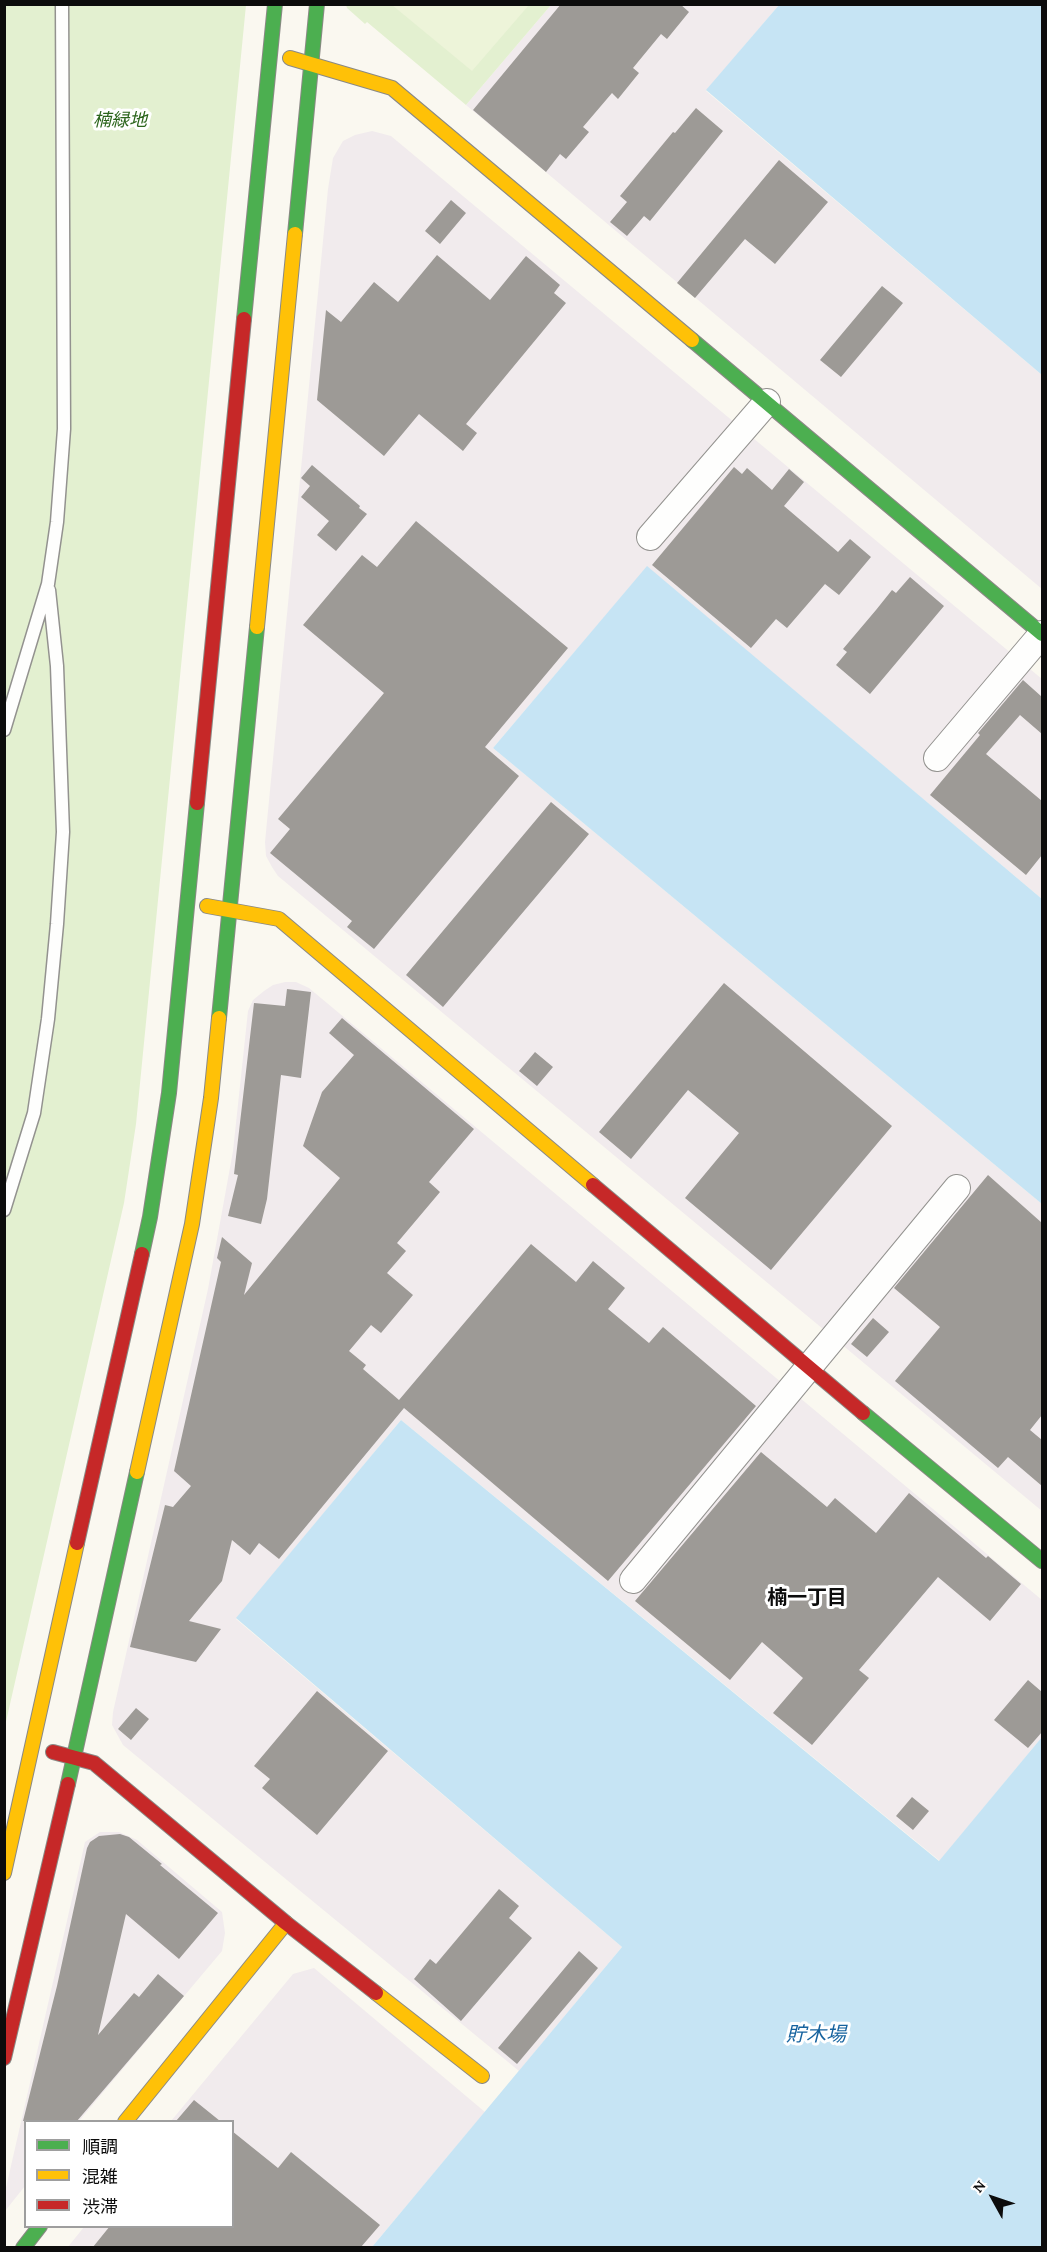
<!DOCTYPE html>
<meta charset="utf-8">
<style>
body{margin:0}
#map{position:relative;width:1047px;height:2252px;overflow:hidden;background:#faf8f0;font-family:"Crimson Pro","Noto Sans JP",serif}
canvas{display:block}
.frame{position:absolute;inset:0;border:6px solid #0c0c0c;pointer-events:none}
.legend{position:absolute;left:24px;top:2120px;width:210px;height:108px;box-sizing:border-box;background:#fff;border:2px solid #9e9e9e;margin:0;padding:8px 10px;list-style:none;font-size:18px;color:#0c0c0c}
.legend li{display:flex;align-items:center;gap:12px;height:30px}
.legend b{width:30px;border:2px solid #9e9e9e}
.north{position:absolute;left:963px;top:2168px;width:60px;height:60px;-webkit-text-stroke:4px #fff;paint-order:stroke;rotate:310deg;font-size:16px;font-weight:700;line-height:24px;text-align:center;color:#0c0c0c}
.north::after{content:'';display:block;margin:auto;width:21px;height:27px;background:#0c0c0c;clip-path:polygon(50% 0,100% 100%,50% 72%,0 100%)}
</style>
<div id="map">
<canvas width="1047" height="2252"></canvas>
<div class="frame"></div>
<ul class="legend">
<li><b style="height:8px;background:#4caf50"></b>順調</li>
<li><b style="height:8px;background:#ffc107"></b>混雑</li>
<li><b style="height:8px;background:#c62828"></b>渋滞</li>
</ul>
<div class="north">N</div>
</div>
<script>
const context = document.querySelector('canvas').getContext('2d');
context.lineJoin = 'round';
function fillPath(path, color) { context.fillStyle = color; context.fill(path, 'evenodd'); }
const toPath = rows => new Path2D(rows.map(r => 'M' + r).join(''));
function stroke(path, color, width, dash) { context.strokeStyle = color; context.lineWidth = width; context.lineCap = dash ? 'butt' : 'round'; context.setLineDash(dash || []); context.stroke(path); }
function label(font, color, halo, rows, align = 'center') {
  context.font = font + ' "Crimson Pro","Noto Sans JP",serif'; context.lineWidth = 6; context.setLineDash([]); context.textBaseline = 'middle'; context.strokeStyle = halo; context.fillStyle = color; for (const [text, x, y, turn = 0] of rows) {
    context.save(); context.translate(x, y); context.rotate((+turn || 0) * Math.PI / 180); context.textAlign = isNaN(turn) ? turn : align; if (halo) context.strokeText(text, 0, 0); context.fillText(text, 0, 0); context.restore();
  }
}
fillPath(toPath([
 [551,5,779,5,706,91,1042,375,1042,589,466,105],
 [372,131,391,136,1042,679,1042,899,647,567,493,748,1042,1204,1042,1511,278,876,272,867,266,856,265,842,328,189,333,158,343,141,355,135],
 [285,982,296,982,309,988,1042,1600,1042,1737,940,1861,401,1420,236,1619,622,1947,519,2071,123,1745,112,1725,113,1712,208,1289,233,1151,248,1011,253,1000,264,991,273,985],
 [100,1832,119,1832,137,1840,222,1912,225,1933,222,1951,79,2121,26,2122,25,2186,5,2211,5,2192,85,1842],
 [314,1968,485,2112,372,2247,67,2248,84,2227,232,2226,232,2122,171,2121,293,1974]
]), '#f1ebed');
fillPath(toPath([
 [5,5,246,5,136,1124,124,1203,5,1726],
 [346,5,551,5,466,105,367,22,365,24,347,8]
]), '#e3f0d0');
fillPath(toPath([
 [392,5,529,5,472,71]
]), '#edf4d9');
fillPath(toPath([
 [779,5,1042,5,1042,375,706,90],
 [647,566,1042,899,1042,1204,493,748],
 [401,1420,939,1861,1042,1737,1042,2247,372,2247,622,1947,236,1618]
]), '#c6e4f4');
fillPath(toPath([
 [561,4,680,4,689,12,667,39,661,34,633,68,639,73,618,99,612,93,583,127,589,132,566,159,560,154,546,172,473,110],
 [696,108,723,131,650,221,644,216,627,236,610,222,627,202,620,196,673,132,675,133],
 [779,160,828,202,775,264,745,239,695,298,677,283],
 [451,200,466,213,440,244,425,231],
 [437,255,490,300,526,256,560,285,554,293,566,303,466,424,477,433,463,451,419,414,384,456,317,400,326,310,341,322,374,282,398,302],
 [882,286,903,303,841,377,820,360],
 [312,465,360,506,359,508,367,514,336,551,317,535,329,521,301,497,310,486,301,478],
 [734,467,742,474,747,468,772,490,789,469,804,482,784,506,838,552,850,539,871,557,839,595,825,584,787,628,776,619,751,648,652,565],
 [416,521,568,648,485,747,519,776,374,949,347,927,352,921,270,853,290,829,278,819,384,693,303,625,362,555,377,567],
 [910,577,944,606,870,694,836,665,847,652,843,649,876,610,892,590,896,593],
 [1023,680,1042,697,1042,734,1020,715,986,754,1042,801,1042,855,1026,875,930,795,980,735,978,733],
 [551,802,589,834,443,1007,406,975],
 [724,983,892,1126,771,1270,685,1198,739,1133,688,1090,631,1159,599,1132],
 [287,989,311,992,301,1078,281,1075,267,1199,261,1224,228,1216,238,1175,234,1174,254,1003,285,1006],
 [342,1018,474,1129,429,1182,440,1192,397,1243,406,1251,387,1273,413,1295,381,1333,371,1325,349,1351,366,1365,363,1369,399,1400,531,1244,576,1282,593,1261,625,1288,608,1309,649,1343,663,1327,756,1406,608,1581,404,1408,279,1559,259,1543,250,1555,232,1540,222,1581,189,1621,221,1629,196,1662,130,1647,165,1505,173,1507,191,1486,174,1471,221,1262,217,1258,222,1237,252,1263,244,1295,340,1178,303,1146,322,1092,354,1055,329,1033],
 [535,1052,553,1067,537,1086,519,1071],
 [988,1175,1042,1223,1042,1415,1030,1430,1042,1440,1042,1486,1008,1457,998,1468,895,1381,940,1327,894,1288],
 [873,1318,889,1332,867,1357,851,1344],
 [761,1452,827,1507,835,1498,876,1533,909,1493,986,1558,988,1556,1021,1584,990,1621,938,1577,859,1670,869,1678,812,1745,773,1713,803,1678,762,1642,730,1680,635,1601],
 [1028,1680,1042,1692,1042,1732,1028,1748,994,1720],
 [317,1691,388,1751,317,1835,262,1788,270,1779,254,1766],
 [136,1708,149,1719,131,1740,118,1729],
 [912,1797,929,1811,913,1830,896,1816],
 [120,1834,129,1837,162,1864,160,1865,218,1913,179,1959,126,1914,98,2035,134,1993,139,1997,158,1974,184,1996,77,2121,23,2121,57,1986,87,1848,90,1842,99,1836],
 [499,1889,519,1906,509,1918,532,1938,461,2021,414,1979,430,1959,436,1964],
 [579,1951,598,1968,517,2064,498,2048],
 [194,2100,220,2121,176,2121],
 [232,2131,278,2168,291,2152,380,2225,361,2247,93,2247,110,2226,232,2226]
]), '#9d9a96');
const lane = toPath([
 [4,730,48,584,57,522,64,429,62,4],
 [4,1210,34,1113,48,1019,57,924,63,832,57,666,49,590]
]);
const street = toPath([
 [650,537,767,402],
 [937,758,1042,634],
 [633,1580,957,1188]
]);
const fast = toPath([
 [295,234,317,4],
 [244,319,275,4],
 [692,340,1042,634],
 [219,1018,257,627],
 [142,1254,150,1217,169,1093,197,803],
 [863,1413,1042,1561],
 [68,1784,137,1472],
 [23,2248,40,2226]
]);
const slow = toPath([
 [290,58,392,88,692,340],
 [257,627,295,234],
 [207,906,279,919,593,1185],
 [137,1472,192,1224,211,1098,219,1018],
 [4,1873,77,1543],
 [376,1993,482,2076],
 [125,2122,286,1923]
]);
const jam = toPath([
 [197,803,244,319],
 [593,1185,863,1413],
 [77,1543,142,1254],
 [53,1752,94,1763,286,1923,376,1993],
 [4,2058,68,1784]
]);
stroke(lane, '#93928f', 15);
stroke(street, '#93928f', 28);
stroke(fast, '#8a8985', 16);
stroke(slow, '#8a8985', 16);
stroke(jam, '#8a8985', 16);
stroke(lane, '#fefefd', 12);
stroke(street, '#fefefd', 26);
stroke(fast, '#4caf50', 14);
stroke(slow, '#ffc107', 14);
stroke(jam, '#c62828', 14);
label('italic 18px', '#2b641c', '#fff', [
 ["楠緑地",120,120]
]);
label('bold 20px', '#0c0c0c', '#fff', [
 ["楠一丁目",807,1598]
]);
label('italic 20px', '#15629e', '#fff', [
 ["貯木場",816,2035]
]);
</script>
